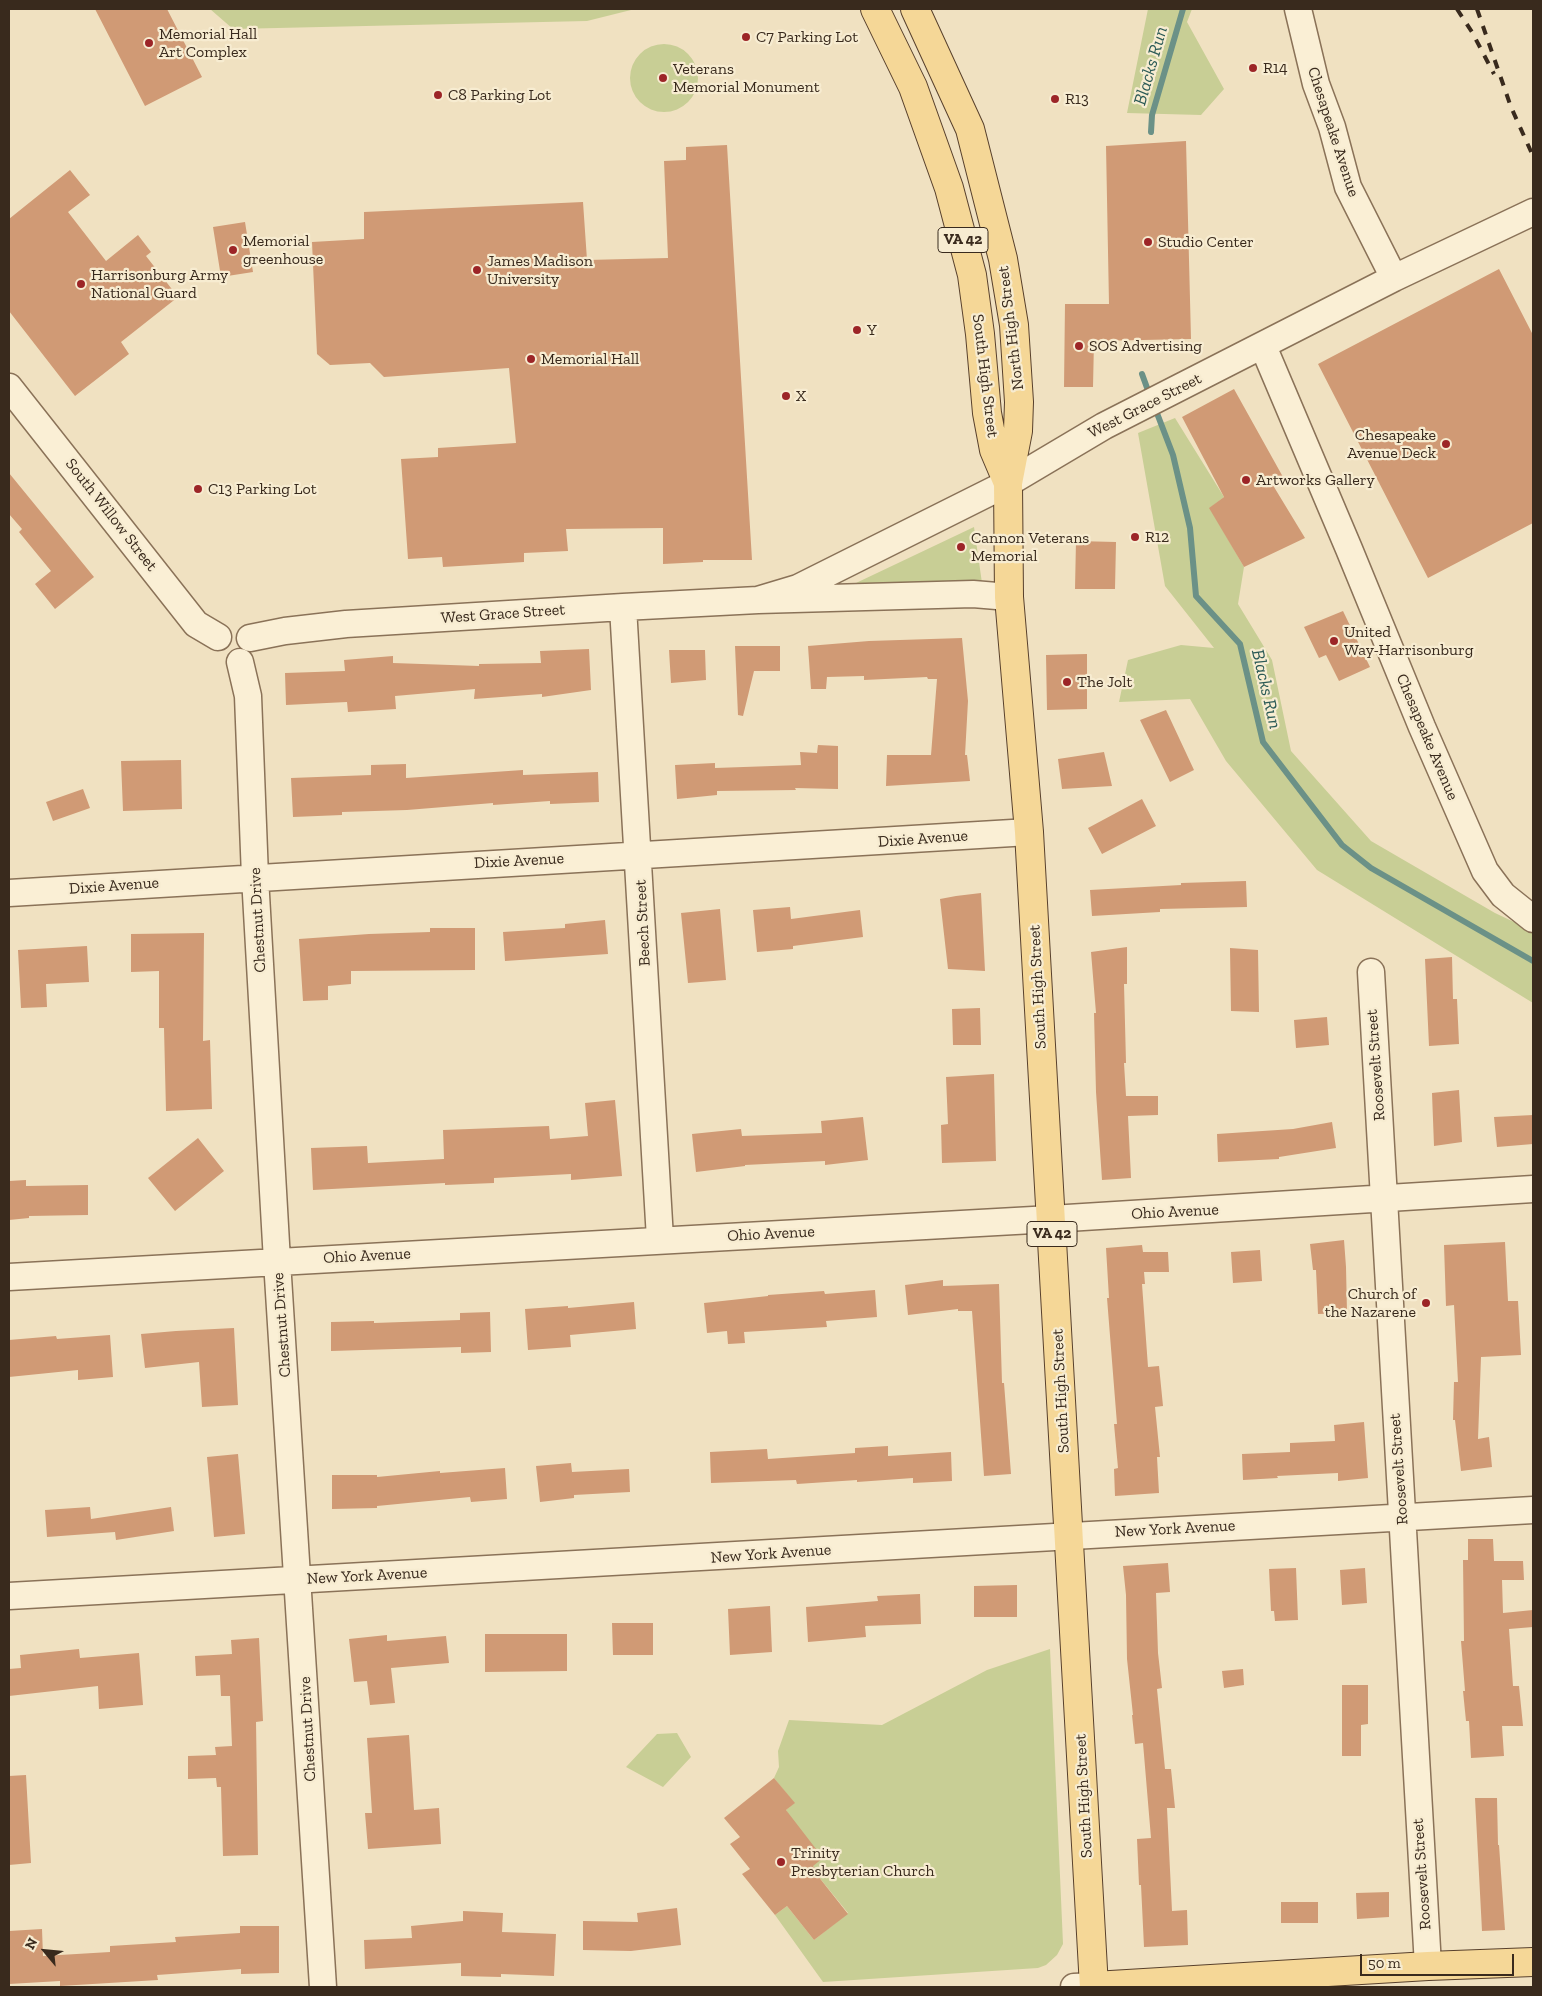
<!DOCTYPE html>
<style>
body{margin:0}
#map{position:relative;width:1542px;height:1996px;overflow:hidden;background:#f0e1c1;font-family:"Zilla Slab",serif}
canvas{display:block}
.frame{position:absolute;inset:0;border:10px solid #392a1d;pointer-events:none}
.north{position:absolute;left:20px;top:1926px;width:50px;height:50px;-webkit-text-stroke:4px #f7ecd1;paint-order:stroke;rotate:298deg;font-size:14px;font-weight:700;line-height:20px;text-align:center;color:#392a1d}
.north::after{content:'';display:block;margin:auto;width:18px;height:22px;background:#392a1d;clip-path:polygon(50% 0,100% 100%,50% 72%,0 100%)}
.scale{position:absolute;left:1360px;top:1954px;width:154px;height:22px;box-sizing:border-box;border:2px solid #392a1d;border-top:0;padding-left:6px;font-size:15px;line-height:18px;white-space:nowrap;color:#392a1d;-webkit-text-stroke:4px #f7ecd1;paint-order:stroke}
</style>
<div id="map">
<canvas width="1542" height="1996"></canvas>
<div class="frame"></div>
<div class="north">N</div>
<div class="scale">50 m</div>
</div>
<script>
const context = document.querySelector('canvas').getContext('2d');
context.lineJoin = 'round';
function fillPath(path, color) { context.fillStyle = color; context.fill(path, 'evenodd'); }
const toPath = rows => new Path2D(rows.map(r => 'M' + r).join(''));
function stroke(path, color, width, dash) { context.strokeStyle = color; context.lineWidth = width; context.lineCap = dash ? 'butt' : 'round'; context.setLineDash(dash || []); context.stroke(path); }
function label(font, color, halo, rows, align = 'center') {
  context.font = font + ' "Zilla Slab",serif'; context.lineWidth = 4.5; context.setLineDash([]); context.textBaseline = 'middle'; context.strokeStyle = halo; context.fillStyle = color; for (const [text, x, y, turn = 0] of rows) {
    context.save(); context.translate(x, y); context.rotate((+turn || 0) * Math.PI / 180); context.textAlign = isNaN(turn) ? turn : align; if (halo) context.strokeText(text, 0, 0); context.fillText(text, 0, 0); context.restore();
  }
}
fillPath(toPath([
 [210,9,635,9,587,21,233,29],
 [1148,9,1192,9,1187,22,1224,89,1201,115,1127,113],
 '630 78a34 34 0 1 1 68 0a34 34 0 1 1-68 0Z',
 [1175,418,1224,497,1210,508,1244,567,1238,604,1272,660,1291,751,1371,841,1495,913,1533,931,1533,1003,1317,870,1226,761,1190,699,1119,702,1128,660,1181,645,1214,648,1165,586,1138,433],
 [974,527,982,583,856,583],
 [1050,1649,1063,1944,1057,1955,1046,1965,1038,1968,823,1982,775,1915,787,1906,814,1940,848,1913,818,1876,821,1874,813,1866,786,1810,794,1803,774,1778,779,1767,778,1751,789,1720,882,1725,987,1670],
 [677,1733,691,1757,663,1787,626,1767,657,1734]
]), '#c8ce95');
stroke(toPath([
 [1151,132,1152,115,1183,9],
 [1142,374,1150,396],
 [1155,408,1173,455,1190,528,1196,596,1240,644,1263,742,1342,845,1371,868,1533,961]
]), '#6b9187', 6);
fillPath(toPath([
 [95,9,167,9,202,77,145,106],
 [1186,141,1191,339,1094,341,1093,387,1064,387,1065,304,1109,304,1106,146],
 [727,145,752,560,703,560,703,562,663,564,663,528,566,529,568,551,524,553,524,562,443,567,442,557,408,559,401,459,438,457,438,448,516,443,509,368,384,377,370,363,330,365,317,354,312,242,364,239,364,212,583,202,587,260,668,258,664,161,686,160,686,147],
 [70,170,90,195,68,212,106,261,138,235,151,252,146,256,178,297,121,342,129,354,75,396,9,311,9,219],
 [245,222,253,272,221,277,213,227],
 [1499,269,1533,335,1533,523,1428,578,1318,364],
 [1234,389,1283,477,1271,482,1305,538,1244,567,1209,508,1224,497,1182,417],
 [9,473,94,577,55,609,35,584,51,571,19,532,22,529,9,514],
 [1076,541,1116,542,1115,589,1075,589],
 [1343,611,1370,667,1339,681,1326,655,1319,658,1304,627],
 [962,638,968,701,965,755,967,755,970,781,886,786,887,755,931,755,937,679,928,679,927,677,864,680,864,676,827,677,826,689,811,689,808,646,869,641],
 [735,646,780,646,780,671,754,671,743,716,738,715],
 [589,649,591,690,542,697,542,694,474,699,475,689,395,696,396,709,348,712,347,702,286,705,285,673,345,671,344,660,393,656,393,663,479,666,479,664,541,663,540,651],
 [669,650,705,650,706,680,671,683],
 [1087,654,1087,709,1047,710,1046,655],
 [1166,710,1194,770,1170,782,1140,720],
 [818,745,838,746,838,789,795,788,796,790,717,791,717,795,677,799,675,765,715,763,715,768,801,765,800,752,817,753],
 [1104,752,1112,786,1062,789,1058,759],
 [181,760,182,809,123,811,121,761],
 [406,764,406,778,523,770,523,775,598,772,599,802,550,804,550,801,493,805,493,803,407,810,342,812,342,815,293,817,291,778,371,775,371,765],
 [83,789,90,808,53,821,46,802],
 [1142,799,1156,826,1102,854,1088,828],
 [1246,881,1247,907,1160,909,1160,912,1092,916,1090,890,1181,885,1181,883],
 [981,893,985,971,948,969,940,899,956,896],
 [790,907,791,919,860,910,863,937,793,946,793,949,757,952,753,910],
 [720,909,726,980,688,983,681,913],
 [605,920,608,954,505,961,503,932,565,928,565,924],
 [430,928,475,928,475,970,351,971,351,984,328,986,328,1000,303,1001,299,939,369,934,430,932],
 [204,933,203,1041,210,1040,212,1109,166,1111,164,1028,159,1028,159,971,131,972,131,934],
 [87,946,89,982,46,984,47,1007,21,1008,18,950],
 [1127,947,1127,984,1124,984,1126,1063,1124,1063,1126,1096,1158,1096,1158,1115,1128,1116,1131,1178,1102,1180,1096,1092,1094,1013,1096,1013,1091,952],
 [1230,948,1258,950,1259,1012,1231,1011],
 [1452,957,1453,999,1457,999,1459,1044,1429,1046,1425,959],
 [980,1008,981,1045,953,1045,952,1009],
 [1327,1017,1329,1045,1296,1048,1294,1020],
 [994,1074,996,1161,942,1163,941,1125,948,1124,946,1077],
 [1459,1090,1462,1142,1434,1146,1432,1093],
 [615,1100,622,1176,571,1180,571,1174,494,1178,494,1183,445,1185,445,1183,313,1190,311,1148,367,1146,368,1163,444,1159,443,1130,549,1126,550,1139,588,1136,585,1103],
 [1533,1115,1533,1144,1497,1147,1494,1117],
 [863,1117,868,1160,825,1165,825,1161,745,1165,745,1166,696,1172,692,1134,741,1129,742,1136,822,1133,821,1121],
 [1332,1122,1336,1148,1279,1157,1279,1159,1218,1162,1217,1134,1293,1129],
 [198,1138,224,1171,175,1211,148,1178],
 [26,1180,26,1186,88,1185,88,1215,29,1216,29,1218,9,1220,9,1181],
 [1344,1240,1346,1267,1347,1313,1318,1314,1316,1270,1313,1270,1310,1244],
 [1505,1242,1508,1301,1518,1301,1521,1355,1481,1357,1478,1439,1489,1437,1492,1467,1461,1471,1455,1420,1453,1420,1454,1382,1458,1382,1454,1305,1446,1306,1444,1245],
 [1142,1245,1143,1252,1168,1252,1169,1272,1144,1272,1145,1284,1142,1284,1148,1367,1159,1366,1163,1406,1155,1407,1160,1457,1157,1457,1159,1493,1115,1496,1114,1469,1118,1468,1114,1424,1117,1424,1107,1298,1109,1298,1106,1248],
 [1260,1250,1262,1281,1233,1283,1231,1252],
 [943,1280,943,1286,999,1284,1002,1383,1004,1383,1011,1474,984,1476,972,1311,958,1311,958,1309,908,1315,905,1285],
 [875,1290,877,1317,826,1321,827,1327,744,1332,745,1343,728,1344,727,1331,707,1333,704,1303,768,1296,768,1295,824,1291,825,1294],
 [634,1302,636,1329,570,1335,571,1347,528,1350,525,1309,568,1306,568,1308],
 [490,1312,491,1352,461,1353,461,1347,331,1351,331,1322,374,1321,374,1323,460,1320,460,1313],
 [234,1328,238,1405,202,1407,199,1362,145,1368,141,1334,176,1331],
 [110,1335,113,1377,78,1380,78,1370,9,1377,9,1340,56,1336,57,1339],
 [1364,1422,1368,1478,1338,1481,1338,1473,1277,1476,1278,1478,1243,1480,1242,1454,1290,1452,1290,1443,1335,1441,1334,1425],
 [888,1446,888,1456,951,1452,952,1481,913,1483,913,1478,857,1482,857,1480,797,1484,796,1480,711,1483,710,1452,767,1449,768,1459,855,1453,855,1448],
 [238,1454,245,1534,214,1537,207,1457],
 [571,1463,572,1472,629,1469,630,1492,574,1495,574,1498,540,1502,536,1466],
 [505,1468,507,1499,471,1502,470,1497,377,1506,377,1508,332,1509,332,1475,377,1475,377,1477,440,1471,440,1473],
 [90,1507,91,1519,171,1507,174,1531,116,1540,115,1532,47,1537,45,1510],
 [1468,1539,1493,1539,1494,1561,1523,1561,1524,1580,1502,1580,1503,1613,1533,1610,1533,1627,1509,1629,1513,1686,1519,1686,1523,1726,1502,1726,1504,1756,1471,1758,1469,1721,1466,1721,1463,1691,1465,1691,1461,1641,1464,1641,1463,1560,1468,1560],
 [1168,1563,1170,1592,1156,1593,1158,1653,1162,1688,1157,1689,1165,1769,1171,1769,1175,1808,1167,1808,1172,1911,1187,1910,1188,1945,1144,1947,1141,1885,1139,1885,1137,1839,1151,1838,1143,1743,1135,1744,1132,1715,1133,1715,1127,1659,1126,1595,1123,1566],
 [1296,1568,1298,1620,1275,1621,1274,1611,1271,1611,1269,1569],
 [1365,1568,1367,1603,1342,1605,1340,1570],
 [1017,1585,1017,1617,974,1617,974,1586],
 [920,1594,921,1624,865,1626,866,1637,808,1642,806,1607,878,1601,877,1596],
 [770,1606,772,1652,730,1655,728,1609],
 [612,1623,653,1623,653,1655,613,1655],
 [485,1634,567,1634,567,1671,485,1672],
 [387,1635,387,1641,446,1636,449,1663,391,1668,395,1703,370,1705,367,1681,354,1682,349,1639],
 [259,1638,263,1721,256,1722,258,1855,223,1856,221,1787,217,1787,216,1778,188,1779,188,1756,216,1755,215,1747,232,1746,230,1696,221,1696,220,1675,196,1676,195,1656,232,1654,231,1640],
 [79,1649,80,1658,139,1653,143,1705,99,1709,98,1686,9,1696,9,1669,21,1668,20,1655],
 [1243,1669,1244,1685,1224,1688,1222,1671],
 [1342,1685,1368,1685,1368,1724,1361,1725,1361,1756,1342,1756],
 [409,1735,414,1810,439,1808,441,1844,368,1849,365,1813,372,1813,367,1738],
 [26,1775,31,1863,9,1865,9,1776],
 [774,1778,795,1803,786,1810,823,1858,813,1866,821,1875,818,1876,848,1914,814,1940,787,1906,775,1915,742,1874,750,1869,730,1844,740,1837,724,1818],
 [1475,1798,1497,1798,1498,1845,1499,1845,1505,1930,1482,1931],
 [1389,1892,1389,1917,1357,1919,1356,1893],
 [1281,1902,1318,1902,1318,1923,1281,1923],
 [677,1908,681,1945,631,1951,583,1950,583,1921,638,1922,637,1913],
 [463,1911,503,1913,502,1932,556,1934,554,1976,501,1974,501,1977,461,1976,461,1963,365,1969,364,1940,412,1938,411,1926,463,1921],
 [240,1926,279,1926,279,1973,241,1974,241,1969,157,1975,158,1980,60,1986,60,1981,9,1984,9,1931,42,1929,43,1956,110,1952,110,1946,176,1942,175,1937,240,1933]
]), '#d09a75');
const minor = toPath([
 [1298,9,1316,84,1332,127,1348,187,1394,278],
 [1263,346,1349,549,1422,727,1485,871,1503,895,1533,919],
 [9,387,196,624,218,637],
 [758,600,798,588,1008,483,1104,426,1394,278,1533,212],
 [623,607,660,1239],
 [250,638,285,631,346,624,623,607,758,600,973,594,1009,597],
 [240,662,248,696,255,877,277,1261,323,1987],
 [9,893,1029,832],
 [1371,972,1428,1966],
 [9,1277,1051,1219,1533,1189],
 [9,1596,1533,1510],
 [1074,1987,1094,1986]
]);
const major = toPath([
 [875,9,913,87,949,188,972,275,980,334,987,413,994,450,1008,483,1009,597,1029,832,1094,1987],
 [915,9,970,129,1003,259,1014,325,1019,402,1018,431,1008,483],
 [1094,1986,1428,1966,1533,1962]
]);
stroke(minor, '#8a7258', 29);
stroke(major, '#58402c', 30);
stroke(minor, '#faefd5', 26);
stroke(major, '#f5d797', 28);
stroke(toPath([
 [1457,9,1472,32,1494,74],
 [1477,9,1511,107,1533,156]
]), '#392a1d', 4, [9, 9]);
for (const [x, y, r, color] of [
 [746,37,5,"#9c2527"],
 [149,43,5,"#9c2527"],
 [1253,68,5,"#9c2527"],
 [663,78,5,"#9c2527"],
 [438,95,5,"#9c2527"],
 [1055,99,5,"#9c2527"],
 [1148,242,5,"#9c2527"],
 [233,250,5,"#9c2527"],
 [477,270,5,"#9c2527"],
 [81,284,5,"#9c2527"],
 [857,330,5,"#9c2527"],
 [1079,346,5,"#9c2527"],
 [531,359,5,"#9c2527"],
 [786,396,5,"#9c2527"],
 [1446,444,5,"#9c2527"],
 [1246,480,5,"#9c2527"],
 [198,489,5,"#9c2527"],
 [1135,537,5,"#9c2527"],
 [961,547,5,"#9c2527"],
 [1334,641,5,"#9c2527"],
 [1067,682,5,"#9c2527"],
 [1426,1303,5,"#9c2527"],
 [781,1862,5,"#9c2527"]
]) { const dot = new Path2D(); dot.arc(x, y, r, 0, 2 * Math.PI); context.fillStyle = color; context.fill(dot); stroke(dot, '#f7ecd1', 2); }
for (const [x, y, w] of [
 [963,240,50],
 [1052,1234,50]
]) { const box = new Path2D(); box.roundRect(x - w / 2, y - 12.5, w, 25, 4); context.fillStyle = '#f7ecd1'; context.fill(box); stroke(box, '#392a1d', 1); }
label('bold 15px', '#392a1d', null, [
 ["VA 42",963,240],
 ["VA 42",1052,1234]
]);
label('16px', '#392a1d', '#f7ecd1', [
 ["Memorial Hall",159,34],
 ["Art Complex",159,52],
 ["C7 Parking Lot",756,37],
 ["R14",1263,68],
 ["Veterans",673,69],
 ["Memorial Monument",673,87],
 ["C8 Parking Lot",448,95],
 ["R13",1065,99],
 ["Memorial",243,241],
 ["greenhouse",243,259],
 ["Studio Center",1158,242],
 ["James Madison",487,261],
 ["University",487,279],
 ["Harrisonburg Army",91,275],
 ["National Guard",91,293],
 ["Y",867,330],
 ["SOS Advertising",1089,346],
 ["Memorial Hall",541,359],
 ["X",796,396],
 ["Chesapeake",1436,435,"right"],
 ["Avenue Deck",1436,453,"right"],
 ["Artworks Gallery",1256,480],
 ["C13 Parking Lot",208,489],
 ["R12",1145,537],
 ["Cannon Veterans",971,538],
 ["Memorial",971,556],
 ["United",1344,632],
 ["Way-Harrisonburg",1344,650],
 ["The Jolt",1077,682],
 ["Church of",1416,1294,"right"],
 ["the Nazarene",1416,1312,"right"],
 ["Trinity",791,1853],
 ["Presbyterian Church",791,1871]
], 'left');
label('16px', '#392a1d', '#f7ecd1', [
 ["Chesapeake Avenue",1333,132,72],
 ["North High Street",1011,328,-97],
 ["South High Street",985,376,83],
 ["West Grace Street",1145,406,-27],
 ["South Willow Street",111,515,52],
 ["West Grace Street",503,614,-4],
 ["Chesapeake Avenue",1427,737,67],
 ["Dixie Avenue",923,839,-4],
 ["Dixie Avenue",519,861,-3],
 ["Dixie Avenue",114,886,-4],
 ["Chestnut Drive",258,920,-93],
 ["Beech Street",643,923,-93],
 ["South High Street",1038,987,-93],
 ["Roosevelt Street",1376,1065,-94],
 ["Ohio Avenue",1175,1212,-3],
 ["Ohio Avenue",771,1234,-3],
 ["Ohio Avenue",367,1256,-3],
 ["Chestnut Drive",282,1325,-94],
 ["South High Street",1061,1391,-93],
 ["Roosevelt Street",1399,1469,-94],
 ["New York Avenue",1175,1529,-3],
 ["New York Avenue",771,1554,-4],
 ["New York Avenue",367,1576,-3],
 ["Chestnut Drive",308,1729,-93],
 ["South High Street",1084,1796,-93],
 ["Roosevelt Street",1422,1874,-94]
]);
label('italic 18px', '#2b5a56', '#f7ecd1', [
 ["Blacks Run",1151,66,-74],
 ["Blacks Run",1266,689,77]
]);
</script>
